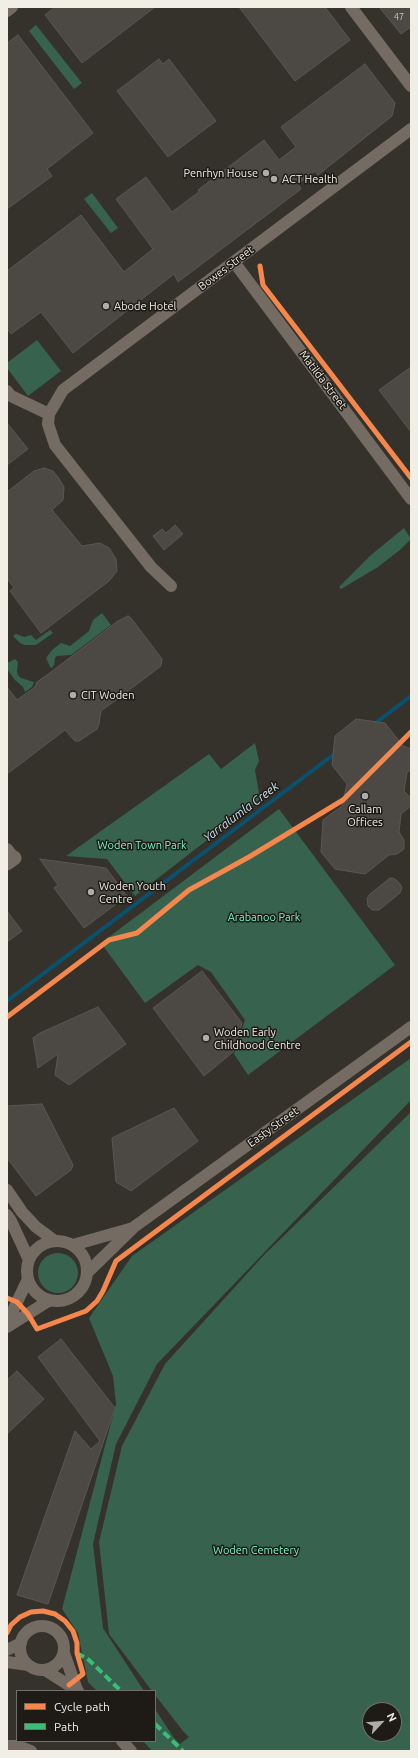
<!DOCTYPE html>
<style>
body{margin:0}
#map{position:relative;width:418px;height:1758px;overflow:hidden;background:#35322c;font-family:Ubuntu,sans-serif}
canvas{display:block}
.frame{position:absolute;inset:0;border:8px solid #f1eee6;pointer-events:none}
.legend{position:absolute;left:16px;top:1690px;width:140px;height:52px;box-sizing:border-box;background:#1e1b16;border:1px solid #726f69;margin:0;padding:5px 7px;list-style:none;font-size:12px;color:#f1eee6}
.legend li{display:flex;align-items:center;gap:8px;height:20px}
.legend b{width:20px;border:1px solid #726f69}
.north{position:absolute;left:362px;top:1702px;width:40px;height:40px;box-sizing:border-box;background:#1e1b16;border:1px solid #726f69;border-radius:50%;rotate:64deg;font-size:11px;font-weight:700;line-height:16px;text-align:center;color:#f1eee6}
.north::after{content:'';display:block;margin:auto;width:14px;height:18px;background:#afaca5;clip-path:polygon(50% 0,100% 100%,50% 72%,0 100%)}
</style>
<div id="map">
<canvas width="418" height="1758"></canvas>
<div class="frame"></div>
<ul class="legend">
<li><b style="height:5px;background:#f5874c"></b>Cycle path</li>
<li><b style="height:5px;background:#3abd76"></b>Path</li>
</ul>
<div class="north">N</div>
</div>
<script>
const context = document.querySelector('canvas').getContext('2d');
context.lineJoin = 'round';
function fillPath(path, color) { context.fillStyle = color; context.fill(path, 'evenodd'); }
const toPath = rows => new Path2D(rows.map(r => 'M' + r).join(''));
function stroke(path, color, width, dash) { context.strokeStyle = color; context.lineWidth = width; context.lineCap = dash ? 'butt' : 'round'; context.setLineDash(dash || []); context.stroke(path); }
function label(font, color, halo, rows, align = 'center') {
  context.font = font + ' Ubuntu,sans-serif'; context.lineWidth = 3; context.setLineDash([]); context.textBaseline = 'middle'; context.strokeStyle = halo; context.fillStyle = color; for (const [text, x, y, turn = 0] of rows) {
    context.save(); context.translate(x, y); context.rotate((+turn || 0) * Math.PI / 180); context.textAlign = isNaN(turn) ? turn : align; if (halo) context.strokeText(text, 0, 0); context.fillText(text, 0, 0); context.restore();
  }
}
fillPath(toPath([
 [36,25,82,83,74,89,29,31],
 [92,193,118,228,111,233,84,199],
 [37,340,61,371,28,396,7,368,7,363],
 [404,528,411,539,401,549,378,567,341,589,339,587,371,555],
 [102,613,111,625,71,655,57,656,55,658,54,665,52,668,50,667,46,658,52,650,61,643,70,646,89,631,93,620],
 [50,630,53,633,36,645,25,645,20,643,13,636,16,634,24,637,31,635,36,640],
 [15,659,18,662,17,672,18,675,21,678,34,682,32,687,25,692,23,687,15,680,7,669,7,663],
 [255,743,259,761,255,770,260,799,135,896,107,859,66,856,209,754,221,769],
 [279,809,395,965,248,1075,234,1054,245,1020,211,972,198,965,145,1003,101,943],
 [411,1058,411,1100,157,1364,116,1444,93,1544,103,1628,144,1691,97,1691,88,1682,78,1633,62,1609,116,1404,113,1376,89,1318,132,1256],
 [411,1112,411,1751,152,1751,143,1741,155,1741,155,1709,174,1738,180,1744,189,1737,183,1731,155,1695,155,1691,152,1691,109,1634,99,1542,122,1446,165,1364,264,1255],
 [370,1710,394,1710,394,1734,370,1734],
 '38 1273a20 20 0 1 1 40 0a20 20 0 1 1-40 0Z'
]), '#36624e');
stroke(toPath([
 [373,725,411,696],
 [7,1001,337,752]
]), '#085270', 4);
const building = toPath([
 [55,7,155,7,82,63,45,15,55,7],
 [239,7,325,7,350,40,295,81,239,7],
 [379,7,411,7,411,27,401,34,379,7],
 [18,35,93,133,47,169,52,176,7,209,7,43,18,35],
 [159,59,163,64,169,59,216,121,168,157,117,91,159,59],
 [365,64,395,103,392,116,318,175,315,171,298,184,301,189,178,282,174,274,73,353,41,312,11,334,7,328,7,271,81,215,124,272,153,249,116,199,146,177,172,212,199,192,198,190,264,140,279,160,296,147,281,127,365,64],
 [411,367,411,432,379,390,411,367],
 [7,423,28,449,7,465,7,423],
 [44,468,53,471,58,477,64,487,63,500,52,510,82,546,100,543,109,548,116,559,117,571,109,581,41,633,10,591,14,588,7,578,7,492,34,471,44,468],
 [175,525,183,534,164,550,153,536,162,529,166,533,175,525],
 [128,616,131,618,162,659,161,666,101,711,99,724,97,729,79,741,75,741,65,730,7,774,7,687,17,700,35,687,37,682,47,675,118,621,128,616],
 [356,719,385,723,403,746,411,749,411,770,407,772,404,791,410,797,411,806,401,814,399,832,404,840,404,849,397,854,389,855,365,874,335,869,321,852,323,820,342,806,347,784,332,765,335,736,356,719],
 [40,859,106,868,127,896,84,928,54,888,58,885,40,859],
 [390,878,395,879,400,884,402,888,400,893,379,910,372,910,368,906,367,898,370,894,390,878],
 [7,911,22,931,7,942,7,911],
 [202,971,242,1023,233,1052,204,1076,153,1008,202,971],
 [98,1007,126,1044,69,1085,55,1075,58,1054,38,1068,33,1038,40,1033,98,1007],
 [42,1104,73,1165,71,1170,36,1196,7,1158,7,1106,42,1104],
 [174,1108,198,1141,131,1191,116,1182,112,1138,174,1108],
 [61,1339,115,1408,48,1604,17,1595,75,1431,91,1449,100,1441,38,1357,61,1339],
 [17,1371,44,1399,7,1434,7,1380,17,1371]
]);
fillPath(building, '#4c4944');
stroke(building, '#5a5752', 1);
stroke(toPath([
 [351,7,411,86],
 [7,11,12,7],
 [234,262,411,499],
 [7,391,11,396,49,414],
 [171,586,151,567,55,445,48,424,49,414,63,390,411,129],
 [7,849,14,858],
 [7,1190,22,1212,36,1227,55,1241],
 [7,1215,11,1221,29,1260],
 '27 1271a30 30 0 1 1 60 0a30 30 0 1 1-60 0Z',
 [73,1245,133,1228],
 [87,1273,134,1227,411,1027],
 [7,1323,28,1279],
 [7,1327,50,1300],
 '20 1648a22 22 0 1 1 44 0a22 22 0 1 1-44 0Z',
 [7,1650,21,1643],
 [64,1653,77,1690],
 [7,1662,28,1665],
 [45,1670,78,1691],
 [122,1741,131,1751],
 [7,1746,18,1746,31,1751]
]), '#746c63', 12);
stroke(toPath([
 [7,863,14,858]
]), '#746c63', 15);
stroke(toPath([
 [77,1653,89,1660,121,1691],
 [155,1724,183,1751]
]), '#3abd76', 4, [8, 4]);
stroke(toPath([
 [260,266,263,285,411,478],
 [7,1017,109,940,137,933,189,890,249,857,343,800,411,732],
 [7,1298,17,1302,28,1314,37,1329,86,1311,97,1301,103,1291,116,1261,411,1042],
 [7,1633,11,1625,20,1617,31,1612,43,1611,55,1614,65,1621,73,1631,77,1643,77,1653,83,1674,69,1685]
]), '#f5874c', 5);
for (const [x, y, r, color] of [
 [266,173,4,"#afaca5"],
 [274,179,4,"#afaca5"],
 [106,306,4,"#afaca5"],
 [73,695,4,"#afaca5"],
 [365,796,4,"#afaca5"],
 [91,892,4,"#afaca5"],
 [206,1038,4,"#afaca5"]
]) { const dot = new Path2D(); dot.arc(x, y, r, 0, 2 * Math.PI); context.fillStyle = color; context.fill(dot); stroke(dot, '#1e1b16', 1.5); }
label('9px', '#c8c5be', null, [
 ["47",399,17]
]);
label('11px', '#f1eee6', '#1e1b16', [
 ["Penrhyn House",258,173,"right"],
 ["ACT Health",282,179],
 ["Abode Hotel",114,306],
 ["CIT Woden",81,695],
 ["Callam",365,809,"center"],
 ["Offices",365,822,"center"],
 ["Woden Youth",99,886],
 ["Centre",99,899],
 ["Woden Early",214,1032],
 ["Childhood Centre",214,1045]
], 'left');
label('11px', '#f1eee6', '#1e1b16', [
 ["Bowes Street",226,268,-37],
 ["Matilda Street",323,380,53],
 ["Easty Street",273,1127,-36]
]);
label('11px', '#78fbc4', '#1e1b16', [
 ["Woden Town Park",142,845],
 ["Arabanoo Park",264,917],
 ["Woden Cemetery",256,1550]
]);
label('italic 12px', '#cee3f0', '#1e1b16', [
 ["Yarralumla Creek",241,812,-37]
]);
</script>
